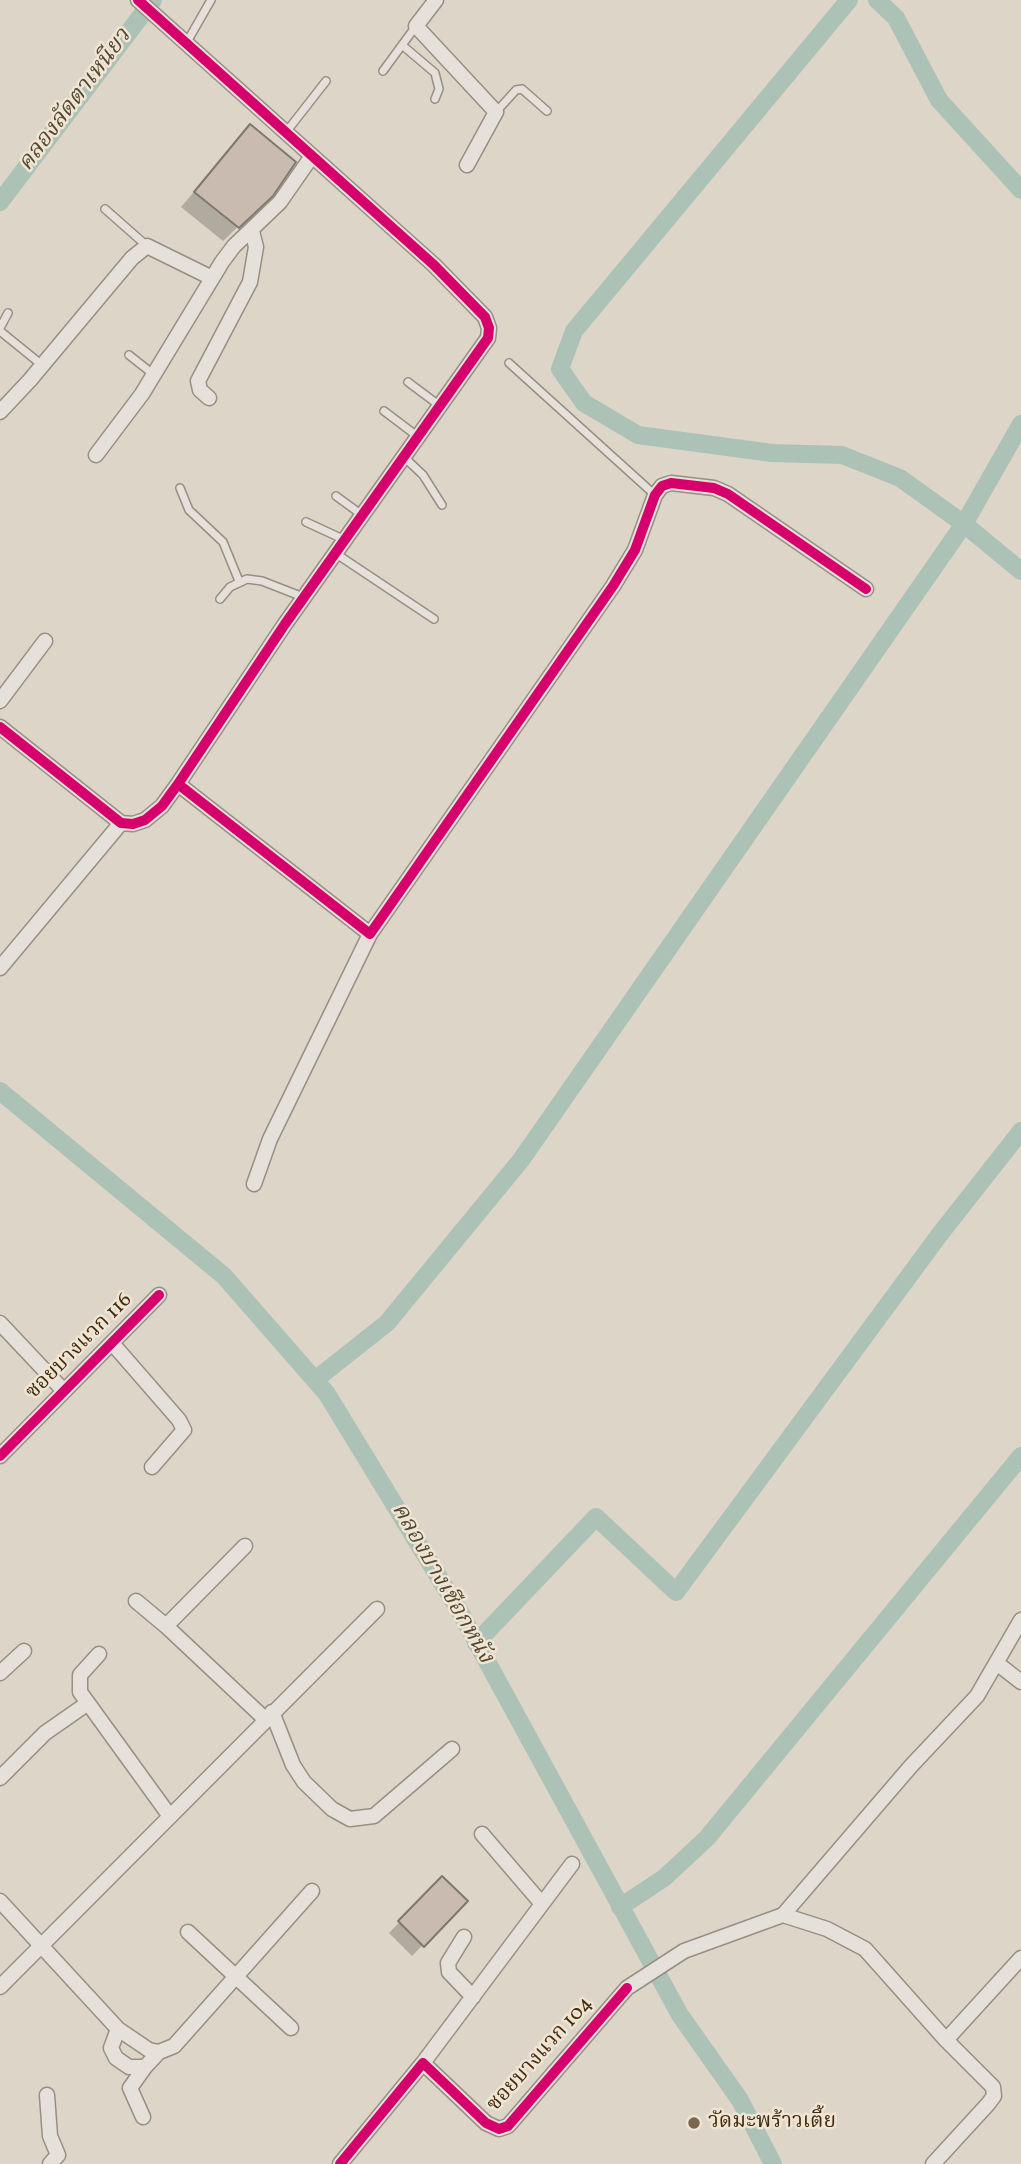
<!DOCTYPE html>
<meta charset="utf-8">
<style>
body{margin:0}
canvas{display:block;background:#ddd5c7}
</style>
<canvas width="1021" height="2164"></canvas>
<script>
const context = document.querySelector('canvas').getContext('2d');
context.lineJoin = 'round';
function fillPath(path, color) { context.fillStyle = color; context.fill(path, 'evenodd'); }
const toPath = rows => new Path2D(rows.map(r => 'M' + r).join(''));
function stroke(path, color, width, dash) { context.strokeStyle = color; context.lineWidth = width; context.lineCap = dash ? 'butt' : 'round'; context.setLineDash(dash || []); context.stroke(path); }
function label(font, color, halo, rows, align = 'center') {
  context.font = font + ' Vollkorn,"Noto Serif Thai",serif'; context.lineWidth = 5; context.setLineDash([]); context.textBaseline = 'middle'; context.strokeStyle = halo; context.fillStyle = color; for (const [text, x, y, turn = 0] of rows) {
    context.save(); context.translate(x, y); context.rotate((+turn || 0) * Math.PI / 180); context.textAlign = isNaN(turn) ? turn : align; if (halo) context.strokeText(text, 0, 0); context.fillText(text, 0, 0); context.restore();
  }
}
fillPath(toPath([
 [250,126,271,195,223,241,181,207],
 [442,1878,466,1901,412,1956,389,1933]
]), '#0003');
stroke(toPath([
 [849,0,574,331,560,369,584,403,638,435,772,453,842,455,900,478,964,524,1021,571],
 [877,0,896,18,939,100,1021,190],
 [0,202,153,0],
 [0,1091,224,1276,327,1394,460,1612,680,2015,740,2100,773,2164],
 [315,1380,387,1323,521,1160,964,524,1021,424],
 [476,1643,596,1517,676,1592,940,1234,1021,1131],
 [620,1907,664,1878,707,1838,1021,1456]
]), '#acc2b6', 18);
const building = toPath([
 [250,124,296,162,273,196,239,228,194,192,250,124],
 [442,1876,468,1901,424,1947,398,1921,442,1876]
]);
fillPath(building, '#c9bbaf');
stroke(building, '#80786c', 2);
const lane = toPath([
 [187,42,211,0],
 [402,45,435,73,439,89,435,99],
 [383,71,416,26],
 [496,112,516,90,522,89,547,111],
 [287,131,326,81],
 [105,209,147,246],
 [0,328,8,313],
 [0,331,42,365],
 [129,355,153,374],
 [509,363,655,495],
 [408,382,440,406],
 [384,411,417,436],
 [404,457,423,475,442,505],
 [180,488,189,510,223,542,239,581],
 [336,496,362,515],
 [306,522,345,540],
 [335,553,434,619],
 [220,599,230,587,247,579,262,581,303,597]
]);
const street = toPath([
 [436,0,416,26,496,112,467,165],
 [209,398,200,390,198,381,250,282,256,247,252,231],
 [0,412,30,380,132,258,147,246,212,278],
 [96,455,142,394,222,262,234,246,280,202,312,156],
 [0,701,45,641],
 [0,727,121,823,133,824,145,820,162,806,178,784,285,624,488,338,489,328,485,317,434,265,138,0],
 [178,784,370,934,613,586,635,550,655,495,662,486,671,483,714,488,728,494,866,589],
 [0,968,121,823],
 [254,1184,270,1139,370,934],
 [0,1323,64,1391],
 [112,1343,179,1420,184,1430,152,1467],
 [0,1456,159,1295],
 [136,1601,166,1626,265,1719],
 [166,1626,245,1546],
 [99,1654,80,1675,80,1692,169,1815],
 [998,1664,1021,1682],
 [0,1673,24,1651],
 [272,1712,293,1765,304,1782,332,1809,350,1819,374,1816,452,1749],
 [0,1778,45,1733,88,1703],
 [482,1834,542,1904],
 [0,1901,118,2029,149,2050,159,2052,174,2046,312,1891],
 [783,1915,827,1929,865,1949,946,2040,993,2087,994,2096,988,2104,933,2164],
 [188,1932,291,2028],
 [464,1937,448,1963,449,1972,473,1997],
 [0,1987,377,1609],
 [118,2029,111,2048,116,2058,129,2067,145,2067,159,2052],
 [946,2040,1021,1958],
 [423,2063,486,2123,499,2129,508,2126,627,1988,684,1951,783,1915,911,1766,977,1696,1021,1620],
 [47,2095,50,2136,58,2155,50,2164],
 [143,2117,130,2088,145,2067],
 [340,2164,423,2063,572,1864]
]);
stroke(lane, '#978f83', 10);
stroke(street, '#978f83', 17);
stroke(lane, '#e5e1da', 7);
stroke(street, '#e5e1da', 14);
stroke(toPath([
 [0,727,121,823,133,824,145,820,162,806,178,784,285,624,488,338,489,328,485,317,434,265,138,0],
 [178,784,370,934,613,586,635,550,655,495,662,486,671,483,714,488,728,494,866,589],
 [0,1456,159,1295],
 [340,2164,423,2063,486,2123,499,2129,508,2126,627,1988]
]), '#d6006c', 10);
for (const [x, y, r, color] of [
 [694,2123,7,"#7a6750"]
]) { const dot = new Path2D(); dot.arc(x, y, r, 0, 2 * Math.PI); context.fillStyle = color; context.fill(dot); stroke(dot, '#efe5d4', 2.5); }
label('21px', '#442c10', '#efe5d4', [
 ["ซอยบางแวก 116",80,1347,-45],
 ["ซอยบางแวก 104",541,2055,-48]
]);
label('21px', '#442c10', '#efe5d4', [
 ["วัดมะพร้าวเตี้ย",708,2123]
], 'left');
label('italic 23px', '#554830', '#efe5d4', [
 ["คลองลัดตาเหนียว",76,101,-53],
 ["คลองบางเชือกหนัง",441,1584,60]
]);
</script>
